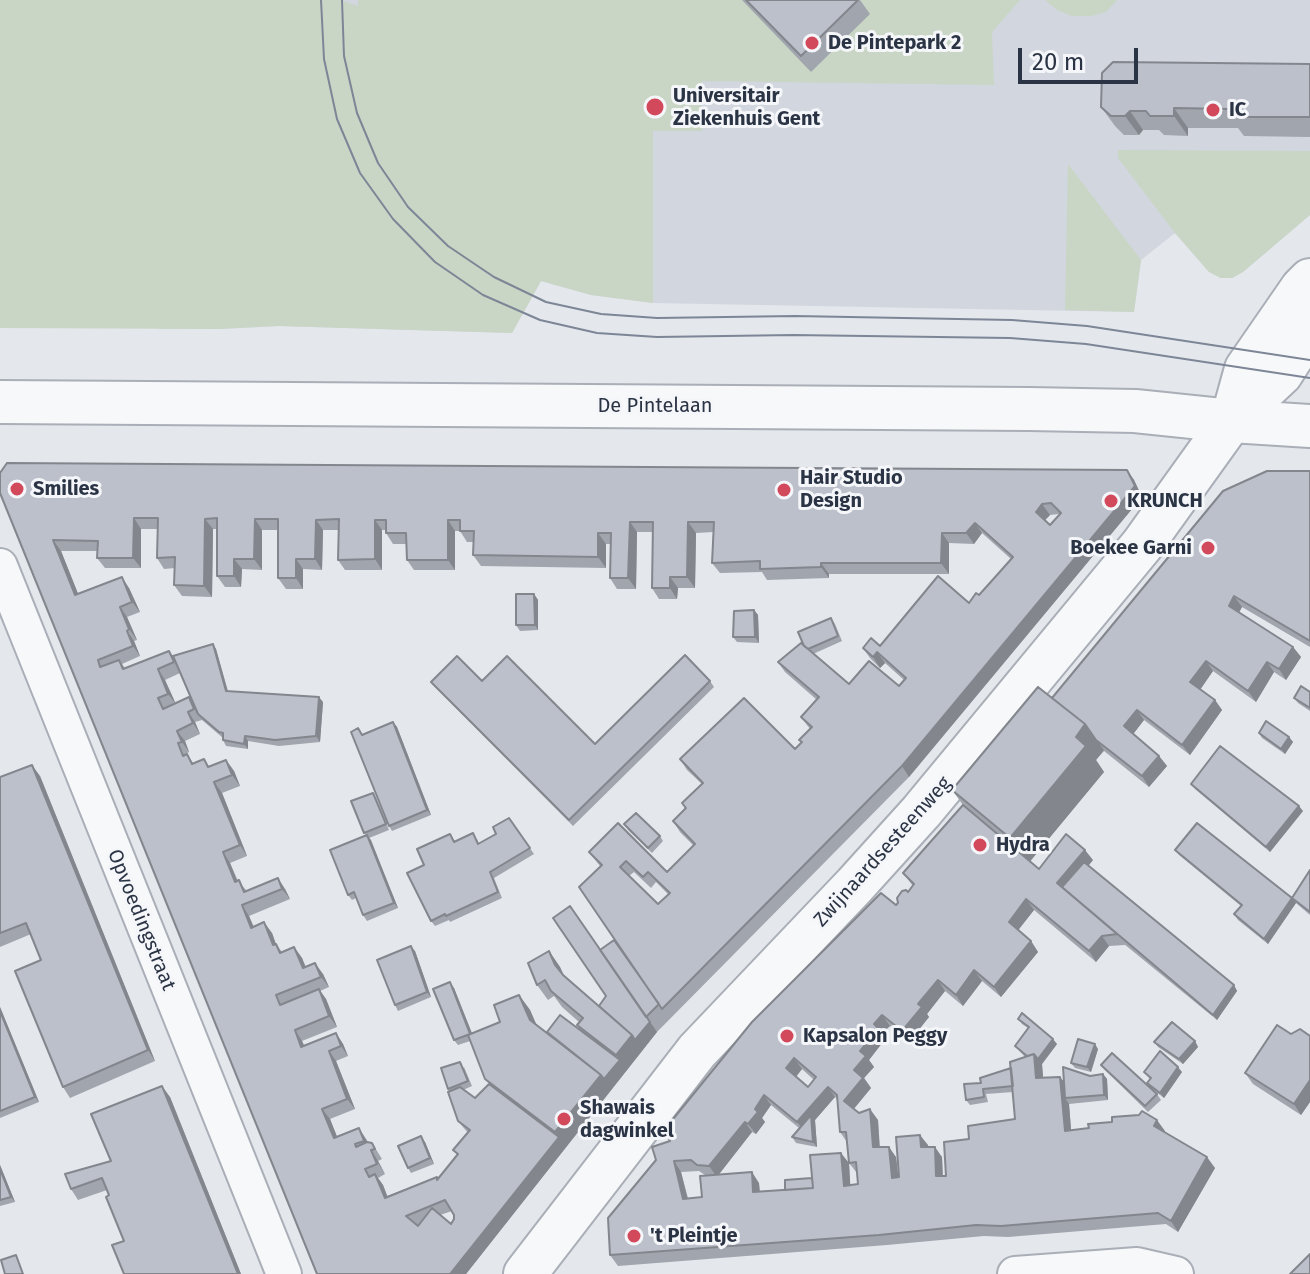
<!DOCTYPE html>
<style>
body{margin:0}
#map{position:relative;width:1310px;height:1274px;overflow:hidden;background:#e4e7ec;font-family:"Fira Sans",sans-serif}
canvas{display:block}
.scale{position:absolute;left:1018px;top:48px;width:120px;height:36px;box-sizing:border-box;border:4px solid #2b3445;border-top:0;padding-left:10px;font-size:24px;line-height:28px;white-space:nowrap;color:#2b3445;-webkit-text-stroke:6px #f4f6f9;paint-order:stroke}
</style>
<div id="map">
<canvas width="1310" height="1274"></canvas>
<div class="scale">20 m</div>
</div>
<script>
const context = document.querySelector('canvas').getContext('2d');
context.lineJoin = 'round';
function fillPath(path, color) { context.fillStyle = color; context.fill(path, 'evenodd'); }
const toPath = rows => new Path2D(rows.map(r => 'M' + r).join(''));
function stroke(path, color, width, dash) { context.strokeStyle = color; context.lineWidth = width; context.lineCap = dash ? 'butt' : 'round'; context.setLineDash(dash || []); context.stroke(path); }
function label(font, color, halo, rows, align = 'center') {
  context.font = font + ' "Fira Sans",sans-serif'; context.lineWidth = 6; context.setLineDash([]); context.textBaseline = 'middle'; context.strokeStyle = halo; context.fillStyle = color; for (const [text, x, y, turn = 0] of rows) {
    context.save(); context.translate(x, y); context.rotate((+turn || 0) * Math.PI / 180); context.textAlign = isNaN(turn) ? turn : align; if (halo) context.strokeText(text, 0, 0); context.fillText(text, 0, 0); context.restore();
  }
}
fillPath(toPath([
 [0,0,1310,0,1310,215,1243,272,1232,278,1221,278,1209,272,1175,233,1141,260,1134,312,654,303,591,295,541,281,512,333,279,326,219,329,159,329]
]), '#d2d6de');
fillPath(toPath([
 [0,0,340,0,358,6,358,0,1020,0,992,32,994,85,702,81,702,131,653,131,653,303,591,295,541,281,512,333,279,326,219,329,0,328],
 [1045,0,1117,0,1106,12,1091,16,1072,16,1057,10],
 [1118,150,1310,151,1310,215,1243,272,1232,278,1221,278,1209,272,1175,233,1118,158],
 [1068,164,1141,260,1134,312,1065,310]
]), '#c9d6c5');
const minor = toPath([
 [0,566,284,1274],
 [1015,1274,1137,1265,1176,1274]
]);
const tertiary = toPath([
 [0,402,1029,409,1135,411,1231,421,1310,426],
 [1233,416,1246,369,1302,288,1310,280],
 [525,1274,697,1051,855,885,921,812,1142,545,1231,421,1281,374,1310,329]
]);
stroke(minor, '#a9aeb7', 38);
stroke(tertiary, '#a9aeb7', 46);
stroke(minor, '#f7f8fa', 34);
stroke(tertiary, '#f7f8fa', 42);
stroke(toPath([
 [321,0,324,59,337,119,360,173,393,219,435,262,483,295,540,320,597,333,657,337,793,335,1010,338,1086,344,1310,378],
 [342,0,344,56,357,113,378,163,408,207,448,246,494,277,546,302,601,314,657,318,795,316,1012,320,1087,326,1310,360]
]), '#7d8696', 2);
fillPath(toPath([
 [742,0,860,0,870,14,811,72],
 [1310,64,1310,137,1244,136,1238,128,1188,128,1188,136,1164,135,1159,130,1143,130,1139,135,1124,135,1115,126,1101,107],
 [1127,470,1134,480,1142,497,909,777,657,1032,466,1274,317,1274,0,493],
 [1059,514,1060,515,1050,525,1045,520,1050,515],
 [141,529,157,529,157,558,164,569,175,568,174,585,182,596,212,597,213,529,217,529,217,576,225,587,241,587,242,569,262,570,262,530,278,530,278,578,286,589,303,589,303,569,322,570,323,530,339,530,338,560,345,570,382,570,382,530,386,530,386,533,393,544,406,544,407,560,414,570,455,570,455,531,460,531,467,542,474,542,473,555,481,566,606,568,606,544,610,544,610,578,617,589,636,589,637,532,653,532,652,588,659,599,677,599,678,588,695,588,696,533,713,532,712,563,720,573,762,572,767,580,829,578,829,574,949,574,949,543,974,544,982,533,1011,559,979,595,969,603,880,646,863,648,870,658,880,668,885,663,904,680,899,686,849,684,813,654,842,641,835,624,831,618,804,646,778,662,785,672,817,700,801,717,810,729,799,740,802,743,795,749,680,759,687,770,702,784,682,803,685,809,673,821,680,832,694,846,667,872,589,852,600,866,614,940,600,950,606,996,599,1006,564,975,560,967,549,951,537,985,548,1000,554,996,562,1007,579,1022,577,1025,580,1030,547,1032,536,1024,530,1010,519,995,500,1022,472,1033,454,988,454,1040,458,1045,470,1041,485,1079,489,1084,475,1098,463,1090,472,1086,464,1067,448,1089,458,1121,468,1133,453,1150,457,1155,438,1179,437,1177,387,1196,383,1185,378,1178,385,1174,378,1161,382,1159,372,1143,368,1142,366,1139,337,1137,330,1119,355,1109,336,1061,348,1056,343,1044,336,1033,304,1045,302,1041,337,1027,326,999,320,991,329,987,323,974,306,967,302,958,294,947,282,952,276,944,272,933,254,927,249,916,290,899,285,889,247,891,238,881,230,863,247,856,222,793,240,786,234,771,226,760,209,767,204,759,194,764,186,754,189,752,185,741,200,734,195,722,202,720,223,738,223,740,226,746,248,749,248,741,279,746,320,742,323,702,228,691,216,649,213,644,173,656,169,651,125,668,122,664,140,656,134,641,137,640,127,617,140,612,129,588,78,594,61,551,97,551,97,558,105,568,141,568],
 [180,673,193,704,189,697,175,703,165,680],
 [634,872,651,888,656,882,668,894,658,904,629,876],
 [452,1211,454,1219,451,1224,440,1215],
 [1310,471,1310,647,1242,607,1239,613,1293,647,1301,657,1286,680,1274,672,1256,702,1213,671,1200,689,1215,700,1222,710,1190,755,1144,720,1133,734,1159,756,1167,766,1149,787,1104,751,1096,760,1104,772,1030,861,1039,869,1093,860,1088,866,1234,985,1237,991,1217,1020,1124,944,1125,945,1109,946,1096,962,1034,910,1018,930,1031,941,1038,952,1001,997,982,981,963,1006,945,991,927,1014,929,1017,909,1042,890,1026,882,1033,886,1038,869,1060,874,1067,864,1078,871,1088,854,1109,859,1113,878,1120,880,1147,896,1157,898,1177,928,1145,928,1147,942,1157,943,1176,946,1176,969,1139,1015,1119,1013,1092,986,1094,988,1102,970,1105,966,1100,981,1083,1011,1068,1025,1057,1015,1046,1028,1028,1022,1024,1018,1019,1057,1044,1042,1064,1043,1078,1060,1077,1064,1082,1103,1074,1107,1079,1108,1100,1069,1104,1071,1130,1165,1131,1164,1132,1215,1168,1178,1232,1166,1224,1008,1237,984,1236,887,1245,618,1266,610,1255,656,1160,670,1141,908,892,913,886,903,873,963,805,952,790,1052,698],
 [802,1069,814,1080,808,1087,796,1077],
 [835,1097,838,1100,840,1132,847,1142,849,1163,857,1173,858,1184,850,1185,849,1163,785,1190,760,1191,759,1183,718,1175,752,1132,756,1134,765,1122,762,1118,771,1105,799,1128,792,1137,796,1143,817,1147,815,1120],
 [699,1171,705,1175,708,1176,702,1197,688,1198,681,1172],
 [534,594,538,600,538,630,520,631,516,625],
 [754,610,758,615,759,643,737,642,733,637],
 [482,681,595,744,710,681,714,687,573,826,435,687,431,682],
 [1310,692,1310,711,1298,703,1294,698],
 [393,722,397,727,431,815,392,831,389,826,363,734],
 [1259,733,1289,737,1293,742,1285,754,1262,738],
 [40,776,155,1061,70,1098,63,1087,41,960,31,934,0,947,0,777],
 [1191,784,1303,811,1270,852,1195,789],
 [376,798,389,830,369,838,398,908,367,921,363,915,356,898,352,900,348,895,366,835,364,833],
 [509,818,534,854,494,878,502,898,450,922,449,920,435,926,431,921,424,865,455,842,477,839,479,844,496,834],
 [624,824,660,836,663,841,652,853,628,830],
 [1175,850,1292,898,1310,870,1310,915,1296,903,1268,944,1238,920,1234,914,1241,906,1179,855],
 [415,951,431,997,398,1011,395,1005],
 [0,1007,39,1102,0,1118],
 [1291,1034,1310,1036,1310,1102,1301,1115,1253,1084,1245,1073],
 [1195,1041,1198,1047,1183,1064,1158,1047,1154,1042],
 [1098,1049,1091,1072,1075,1068,1071,1063],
 [1101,1065,1157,1094,1161,1100,1148,1112,1105,1070],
 [1144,1072,1182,1072,1164,1098,1151,1088,1147,1083,1150,1079],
 [170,1097,241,1274,124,1274,124,1241,107,1190,78,1200,71,1189,111,1161],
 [425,1142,434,1164,411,1173,408,1168],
 [0,1165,15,1202,0,1206]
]), '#a1a5ae');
fillPath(toPath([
 [1174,108,1188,128,1188,136,1174,116],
 [1130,111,1143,130,1139,135,1125,116],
 [1127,470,1134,480,1142,497,909,777,902,766],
 [1042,504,1050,515,1043,522,1036,512],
 [134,518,141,529,141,568,133,558],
 [205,519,213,529,212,597,204,586],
 [255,519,262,530,262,570,254,559],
 [316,520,323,530,322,570,315,559],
 [375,520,382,530,382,570,375,559],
 [448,520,455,531,455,570,448,560],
 [630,522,637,532,636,589,628,578],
 [688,522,696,533,695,588,687,577],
 [975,523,982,533,974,544,966,533],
 [598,533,606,544,606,568,598,557],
 [942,533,949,543,949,574,941,563],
 [53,540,61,551,83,606,75,595],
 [234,559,242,569,241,587,234,576],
 [296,559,303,569,303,589,296,578],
 [821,563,829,574,829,578,821,567],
 [122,577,129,588,140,612,132,602],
 [670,577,678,588,677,599,670,588],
 [534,594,538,600,538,630,535,625],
 [1234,596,1242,607,1236,617,1229,606],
 [120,607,127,617,137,640,129,629],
 [754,610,758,615,759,643,755,637],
 [127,631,134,641,140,656,133,646],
 [213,644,216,649,229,696,226,691],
 [1293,647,1301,657,1286,680,1279,669],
 [877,652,885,663,880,668,873,657],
 [1206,661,1213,671,1198,693,1190,682],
 [1267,662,1274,672,1256,702,1248,691],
 [158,669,165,680,176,704,168,694],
 [319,697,323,702,320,742,316,736],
 [1215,700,1222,710,1190,755,1182,745],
 [1137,710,1144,720,1131,737,1124,726],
 [188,712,195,722,200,734,193,723],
 [393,722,397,727,431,815,427,810],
 [1085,724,1104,750,1096,760,1104,772,1028,864,1010,838],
 [177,731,185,741,189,752,182,742],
 [245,736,248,741,248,749,244,744],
 [1289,737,1293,742,1285,754,1281,749],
 [1159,756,1167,766,1149,787,1142,776],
 [226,760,234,771,240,786,232,775],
 [32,765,40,776,155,1061,148,1050],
 [214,782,222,793,247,856,240,845],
 [1299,806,1303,811,1270,852,1266,847],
 [367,835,371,840,398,908,394,903],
 [1085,850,1093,860,1066,893,1057,883],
 [223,852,230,863,242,893,235,882],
 [278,878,285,889,290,899,282,889],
 [1292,898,1296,903,1268,944,1264,939],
 [1026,899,1034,910,1016,933,1009,922],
 [242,905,249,916,258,938,251,928],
 [570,906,657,1032,466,1274,450,1274,559,1137,555,1132,601,1075,620,1060,616,1055,632,1035],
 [264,922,272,933,280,956,273,945],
 [1102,936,1109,946,1096,962,1089,951],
 [1031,941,1038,952,1001,997,994,987],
 [411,946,415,951,431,997,427,992],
 [294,947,302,958,310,979,303,968],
 [549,951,560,967,566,981,555,965],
 [315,963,323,974,329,987,321,977],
 [974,970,982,981,963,1006,956,995],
 [938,980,945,991,927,1014,929,1017,909,1042,902,1031,918,1004],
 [450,982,454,988,474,1039,470,1034],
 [1234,985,1237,991,1217,1020,1213,1015],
 [319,989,326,999,337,1027,329,1016],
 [519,995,530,1010,541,1035,530,1020],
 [0,1007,39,1102,35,1097,0,1011],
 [882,1015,890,1026,882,1033,886,1038,869,1060,874,1067,864,1078,871,1088,851,1112,844,1101,860,1051,874,1024],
 [295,1030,302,1041,309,1057,301,1047],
 [336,1033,343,1044,348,1056,341,1046],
 [1053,1039,1057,1044,1042,1064,1044,1089,1036,1078,1034,1054],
 [1195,1041,1198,1047,1183,1064,1179,1059],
 [1095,1044,1098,1049,1091,1072,1087,1067],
 [329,1051,336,1061,355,1109,347,1099],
 [794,1058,802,1069,794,1079,786,1068],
 [1178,1067,1182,1072,1164,1098,1160,1093],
 [1103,1074,1107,1079,1108,1100,1104,1095],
 [1060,1077,1068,1087,1065,1098,1069,1104,1072,1141,1065,1131],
 [1310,1080,1310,1102,1301,1115,1294,1104],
 [162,1086,170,1097,241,1274,238,1274],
 [828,1087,835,1097,815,1120,817,1147,797,1122],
 [764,1095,771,1105,762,1118,765,1122,756,1134,748,1124,755,1109],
 [322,1109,330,1119,342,1149,334,1138],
 [870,1109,878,1120,880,1158,873,1147],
 [1157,1120,1165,1131,1162,1137,1154,1126],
 [745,1122,752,1132,717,1177,709,1166],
 [359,1128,366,1139,371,1150,378,1161,385,1174,364,1141],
 [920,1135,928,1145,929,1157,921,1147],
 [421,1136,425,1142,434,1164,430,1158],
 [889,1147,896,1157,900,1189,892,1178],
 [935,1147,942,1157,943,1186,936,1176],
 [841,1153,849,1163,851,1196,844,1186],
 [1207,1157,1215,1168,1178,1232,1171,1221],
 [674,1161,681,1172,690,1209,683,1199],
 [0,1165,15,1202,11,1197,0,1169],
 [752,1172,759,1183,760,1202,753,1192],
 [375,1174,383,1185,392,1208,385,1198]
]), '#83868d');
const building = toPath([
 [746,0,858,0,801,56,746,0],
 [1113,62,1310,64,1310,117,1230,117,1230,109,1174,108,1174,116,1150,116,1146,111,1130,111,1125,116,1111,116,1101,107,1102,73,1113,62],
 [7,463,1127,470,1135,486,902,766,662,1009,579,887,602,865,589,852,618,823,667,872,695,844,673,821,686,808,682,803,703,783,680,759,744,698,795,749,802,742,799,740,812,727,801,717,819,697,778,662,801,643,849,684,869,661,899,686,906,678,877,652,873,657,863,648,871,638,880,646,938,576,969,603,976,593,979,595,997,575,1013,557,975,523,966,533,942,533,941,563,821,563,821,567,760,569,760,561,712,563,714,522,688,522,687,577,670,577,670,588,652,588,653,522,630,522,628,578,610,578,611,533,598,533,598,557,473,555,474,531,460,531,460,520,448,520,448,560,407,560,406,533,386,533,386,520,375,520,375,559,338,560,339,519,316,520,315,559,296,559,296,578,278,578,278,519,255,519,254,559,234,559,234,576,217,576,217,518,205,519,204,586,174,585,175,557,157,558,158,518,134,518,133,558,97,558,98,541,53,540,75,595,122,577,132,602,120,607,129,629,127,631,133,646,98,660,100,667,119,660,123,669,169,651,174,662,158,669,168,694,158,698,163,709,189,697,194,709,188,712,193,723,177,731,182,742,178,743,183,756,187,754,192,764,204,759,208,767,226,760,232,775,214,782,240,845,223,852,235,882,239,880,244,892,278,878,282,889,242,905,251,928,264,922,273,945,276,944,280,953,294,947,303,968,315,963,321,977,276,995,280,1005,319,989,329,1016,295,1030,301,1047,336,1033,341,1046,329,1051,347,1099,322,1109,334,1138,359,1128,364,1141,355,1144,356,1147,367,1142,372,1143,375,1149,371,1150,377,1164,365,1169,369,1177,375,1174,385,1198,437,1177,437,1180,458,1154,453,1150,470,1130,458,1121,448,1092,460,1087,475,1098,489,1084,559,1137,450,1274,317,1274,0,493,0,473,7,463],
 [1051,503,1061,513,1050,525,1036,512,1042,504,1051,503],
 [626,861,643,877,648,872,670,893,658,904,620,867,626,861],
 [445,1200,454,1215,454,1219,451,1224,432,1208,418,1226,406,1216,445,1200],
 [1267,471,1310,471,1310,641,1234,596,1229,606,1293,647,1279,669,1267,662,1248,691,1206,661,1190,682,1215,700,1182,745,1137,710,1124,726,1159,756,1142,776,1096,740,1085,724,1052,698,1223,491,1267,471],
 [516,594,534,594,535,625,516,625,516,594],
 [754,610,755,637,733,637,734,611,754,610],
 [831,618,838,636,808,649,804,646,798,632,831,618],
 [213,644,226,691,319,697,316,736,275,740,245,736,244,744,223,740,223,733,219,732,198,714,173,656,213,644],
 [685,655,710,681,569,820,431,682,457,656,482,681,507,656,595,744,685,655],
 [1301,686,1310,692,1310,708,1294,698,1301,686],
 [1038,687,1085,724,1076,737,1086,746,1010,838,952,790,1038,687],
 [1266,721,1289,737,1281,749,1259,733,1266,721],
 [393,722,427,810,389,826,351,732,358,728,362,735,393,722],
 [1220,746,1299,806,1266,847,1191,784,1220,746],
 [32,765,148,1050,63,1087,15,971,41,960,26,923,0,933,0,777,32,765],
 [373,793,386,824,364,833,351,801,373,793],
 [963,805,1039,869,1066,834,1085,850,1057,883,1117,934,1102,936,1089,951,1026,899,1009,922,1031,941,994,987,974,970,956,995,938,980,918,1004,922,1007,902,1031,882,1015,874,1024,878,1028,860,1051,866,1056,854,1070,863,1078,844,1101,859,1113,870,1109,873,1147,889,1147,892,1178,899,1177,896,1137,920,1135,921,1147,935,1147,936,1176,946,1176,944,1142,969,1139,968,1126,1015,1119,1010,1062,1034,1054,1036,1078,1060,1077,1065,1131,1089,1128,1088,1124,1112,1122,1112,1117,1139,1115,1142,1111,1157,1120,1154,1126,1207,1157,1171,1221,1158,1213,1001,1226,976,1225,879,1235,610,1255,608,1218,656,1160,652,1147,670,1141,665,1129,752,1022,881,893,896,905,898,903,897,898,902,891,906,890,908,892,914,884,903,873,963,805],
 [794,1058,816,1077,808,1087,786,1068,794,1058],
 [828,1087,837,1095,840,1132,846,1132,849,1163,856,1162,858,1184,844,1186,841,1153,810,1155,813,1188,753,1192,752,1172,700,1176,702,1197,683,1199,674,1161,691,1160,697,1165,709,1166,745,1122,748,1124,758,1112,755,1109,764,1095,797,1122,828,1087],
 [636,813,660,836,648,848,624,824,636,813],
 [509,818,530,848,490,872,498,892,446,916,445,914,431,921,407,873,424,865,417,849,450,834,454,842,473,833,478,844,496,834,493,827,509,818],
 [1197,823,1292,898,1264,939,1234,914,1242,905,1175,850,1197,823],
 [367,835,394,903,363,915,354,892,348,895,330,850,367,835],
 [1084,862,1234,985,1213,1015,1062,887,1084,862],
 [1310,870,1310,912,1292,898,1310,870],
 [570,906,650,1022,635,1040,632,1035,599,1006,606,996,553,918,570,906],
 [614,940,659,1004,646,1017,600,950,614,940],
 [411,946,427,992,395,1005,377,960,411,946],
 [549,951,555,965,563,975,632,1035,616,1055,577,1025,583,1018,551,991,545,980,537,985,528,963,549,951],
 [450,982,470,1034,454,1040,433,989,450,982],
 [519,995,530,1020,601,1075,555,1132,485,1079,468,1035,500,1022,494,1005,519,995],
 [0,1011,35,1097,0,1111,0,1011],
 [1022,1013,1053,1039,1038,1059,1034,1054,1027,1056,1015,1046,1029,1027,1018,1019,1022,1013],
 [560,1015,620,1060,604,1079,601,1075,547,1032,560,1015],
 [1172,1022,1195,1041,1179,1059,1154,1042,1172,1022],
 [1277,1025,1291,1034,1300,1029,1310,1036,1310,1080,1294,1104,1245,1073,1277,1025],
 [1078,1039,1095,1044,1087,1067,1071,1063,1078,1039],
 [1160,1051,1178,1067,1160,1093,1147,1083,1151,1078,1144,1072,1160,1051],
 [1112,1053,1157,1094,1145,1106,1101,1065,1112,1053],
 [460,1062,468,1081,448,1089,441,1068,460,1062],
 [1063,1067,1090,1076,1103,1074,1104,1095,1065,1098,1063,1067],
 [1011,1068,1013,1086,983,1089,984,1097,966,1100,964,1084,981,1083,980,1078,1011,1068],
 [162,1086,238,1274,124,1274,112,1245,124,1241,106,1197,109,1195,102,1178,71,1189,65,1174,111,1161,91,1114,162,1086],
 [811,1115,813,1142,792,1137,811,1115],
 [421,1136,430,1158,408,1168,398,1146,421,1136],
 [0,1169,11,1197,0,1200,0,1169],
 [812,1178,813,1188,785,1190,785,1180,812,1178],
 [1310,1254,1310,1274,1290,1274,1310,1254],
 [16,1255,23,1274,5,1274,1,1260,16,1255]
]);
fillPath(building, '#bbc0ca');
stroke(building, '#83868d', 2);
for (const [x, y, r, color] of [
 [812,43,8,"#d1495b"],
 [655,107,10,"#d1495b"],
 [1213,110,8,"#d1495b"],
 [17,489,8,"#d1495b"],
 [784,490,8,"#d1495b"],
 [1111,501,8,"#d1495b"],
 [1208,548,8,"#d1495b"],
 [980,845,8,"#d1495b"],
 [787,1036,8,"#d1495b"],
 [564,1119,8,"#d1495b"],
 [634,1236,8,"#d1495b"]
]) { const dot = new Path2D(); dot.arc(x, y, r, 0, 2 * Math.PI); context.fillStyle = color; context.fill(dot); stroke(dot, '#f4f6f9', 3); }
label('bold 20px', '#2b3445', '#f4f6f9', [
 ["De Pintepark 2",828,43],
 ["Universitair",673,96],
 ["Ziekenhuis Gent",673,119],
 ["IC",1229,110],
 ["Hair Studio",800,478],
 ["Design",800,501],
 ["Smilies",33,489],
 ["KRUNCH",1127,501],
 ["Boekee Garni",1192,548,"right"],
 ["Hydra",996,845],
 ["Kapsalon Peggy",803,1036],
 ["Shawais",580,1108],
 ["dagwinkel",580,1131],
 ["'t Pleintje",650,1236]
], 'left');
label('20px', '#2b3445', '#f4f6f9', [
 ["De Pintelaan",655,406],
 ["Zwijnaardsesteenweg",883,852,-48],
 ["Opvoedingstraat",141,920,68]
]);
</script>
